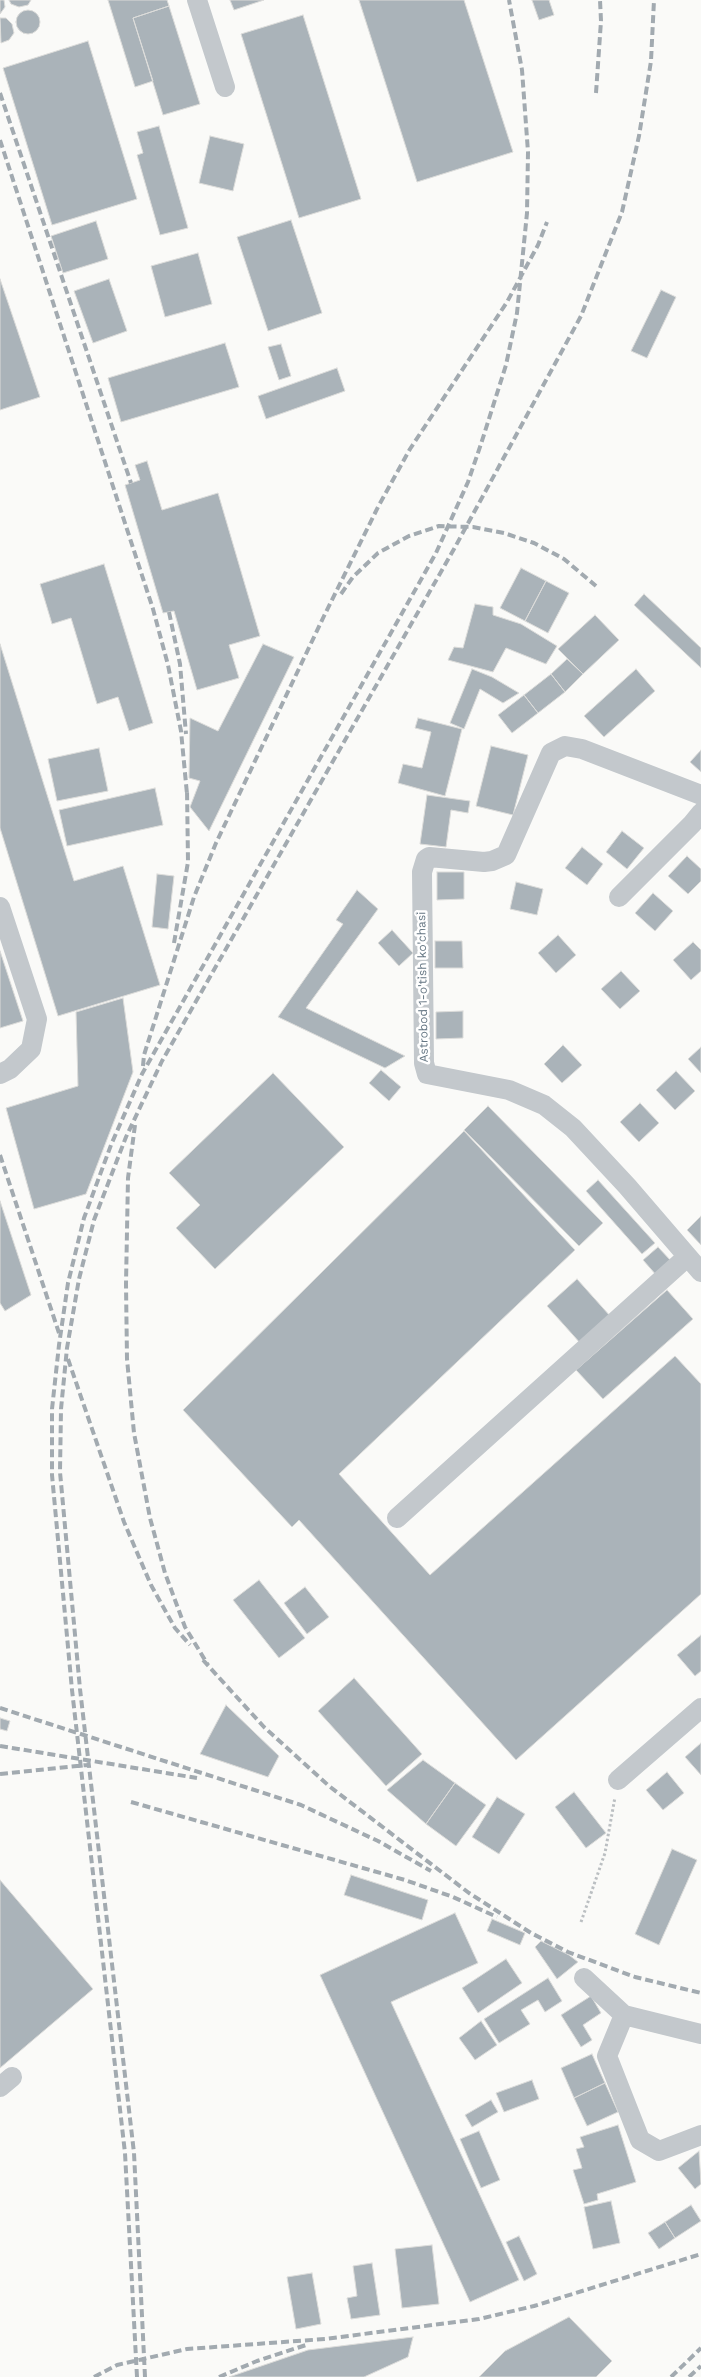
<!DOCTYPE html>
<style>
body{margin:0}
canvas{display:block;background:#fafaf8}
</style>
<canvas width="701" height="2377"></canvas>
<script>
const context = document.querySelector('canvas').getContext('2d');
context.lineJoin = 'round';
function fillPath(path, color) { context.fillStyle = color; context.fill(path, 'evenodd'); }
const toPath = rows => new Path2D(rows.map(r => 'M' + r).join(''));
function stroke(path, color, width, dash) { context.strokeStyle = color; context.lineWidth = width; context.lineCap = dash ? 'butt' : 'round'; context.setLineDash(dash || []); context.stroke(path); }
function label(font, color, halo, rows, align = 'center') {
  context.font = font + ' "Work Sans",sans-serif'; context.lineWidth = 5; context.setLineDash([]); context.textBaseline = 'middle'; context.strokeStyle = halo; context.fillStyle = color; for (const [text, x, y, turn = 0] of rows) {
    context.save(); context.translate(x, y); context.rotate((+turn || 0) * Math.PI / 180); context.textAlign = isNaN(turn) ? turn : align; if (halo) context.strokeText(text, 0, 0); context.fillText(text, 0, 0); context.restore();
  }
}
const building = toPath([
 [0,0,4,0,5,7,0,14,0,0],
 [9,0,31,0,28,5,19,7,11,4,9,0],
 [108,0,167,0,169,6,133,18,153,81,135,87,108,0],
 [230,0,264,0,234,10,230,0],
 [359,0,464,0,513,152,417,182,359,0],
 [532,0,549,0,554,15,539,20,532,0],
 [169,6,200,104,163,115,133,18,169,6],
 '16 22a12 12 0 1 1 24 0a12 12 0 1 1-24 0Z',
 [303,15,361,199,299,218,241,34,303,15],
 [0,18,6,18,12,24,14,33,9,40,1,43,0,18],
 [88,41,137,199,52,225,3,68,88,41],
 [159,126,188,228,160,235,137,155,143,153,137,132,159,126],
 [210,136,244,144,233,191,199,183,210,136],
 [291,220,322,313,268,331,237,237,291,220],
 [96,221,108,259,63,273,51,236,96,221],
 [198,253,212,304,165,317,151,266,198,253],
 [0,279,40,397,0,410,0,279],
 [109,279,127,331,93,343,74,291,109,279],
 [661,290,676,297,647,358,631,351,661,290],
 [225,343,239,387,121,422,108,378,225,343],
 [281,344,291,376,279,380,268,347,281,344],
 [337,368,345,391,266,419,258,396,337,368],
 [147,461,162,510,218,493,260,636,229,645,239,678,197,690,174,611,163,613,125,485,140,480,135,465,147,461],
 [104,564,153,723,129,731,118,697,97,704,71,618,52,624,40,584,104,564],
 [521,568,546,581,525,621,500,608,521,568],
 [546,581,569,593,548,633,525,621,546,581],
 [644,594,701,648,701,668,634,605,644,594],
 [475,604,493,607,493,615,521,624,557,646,546,664,506,648,493,672,448,660,454,647,463,648,475,604],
 [595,615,619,640,583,674,558,649,595,615],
 [0,644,74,881,123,866,160,985,58,1016,0,828,0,644],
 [263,644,294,657,209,831,190,807,200,781,189,778,190,718,218,731,263,644],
 [567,659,583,674,565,692,551,674,567,659],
 [472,669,492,677,519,693,503,703,480,689,464,729,450,723,472,669],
 [636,669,655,691,604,737,584,716,636,669],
 [551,674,565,692,538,713,524,695,551,674],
 [524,695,538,713,512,733,498,715,524,695],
 [418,718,462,729,445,796,398,783,403,764,422,768,431,732,415,728,418,718],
 [491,746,528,755,513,815,476,806,491,746],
 [99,748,108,791,57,801,48,759,99,748],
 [701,750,701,772,690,762,701,750],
 [155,788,163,825,67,846,59,810,155,788],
 [427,795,470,801,468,813,451,810,446,847,420,844,427,795],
 [622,831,644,848,627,869,606,852,622,831],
 [582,847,603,864,587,885,565,868,582,847],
 [687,856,701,869,701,881,688,894,668,876,687,856],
 [437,872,464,872,464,899,437,900,437,872],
 [157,874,174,876,168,929,152,927,157,874],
 [516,882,543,889,537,915,510,909,516,882],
 [357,890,378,909,306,1008,405,1056,385,1068,278,1017,343,924,336,920,357,890],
 [653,893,673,911,655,931,635,913,653,893],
 [392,930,413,953,399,966,378,943,392,930],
 [558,935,576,955,556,973,538,953,558,935],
 [435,941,462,941,463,968,435,968,435,941],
 [693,942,701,950,701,971,691,980,673,960,693,942],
 [0,951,23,1021,0,1028,0,951],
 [621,971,640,991,620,1009,601,989,621,971],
 [123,998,133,1072,86,1194,34,1209,6,1108,78,1086,76,1012,123,998],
 [463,1011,463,1038,436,1039,436,1012,463,1011],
 [563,1045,582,1065,562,1083,544,1064,563,1045],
 [701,1047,701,1073,688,1059,701,1047],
 [381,1070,401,1087,389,1101,369,1083,381,1070],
 [676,1071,695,1091,675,1110,656,1090,676,1071],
 [273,1073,344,1147,215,1269,176,1228,200,1205,169,1173,273,1073],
 [640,1103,659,1123,639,1142,620,1122,640,1103],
 [488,1106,603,1223,579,1246,464,1130,488,1106],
 [464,1131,575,1250,339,1474,430,1575,675,1356,701,1384,701,1594,516,1760,299,1520,292,1527,183,1410,464,1131],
 [598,1180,655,1243,642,1254,586,1191,598,1180],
 [0,1201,31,1295,5,1311,0,1303,0,1201],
 [701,1216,701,1245,687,1230,701,1216],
 [658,1247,672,1262,657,1276,643,1260,658,1247],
 [577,1279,611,1317,581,1344,547,1306,577,1279],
 [667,1290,693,1319,603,1399,576,1370,667,1290],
 [259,1580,305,1638,279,1658,233,1600,259,1580],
 [305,1587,329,1617,307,1634,284,1603,305,1587],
 [701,1635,701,1671,695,1676,677,1655,701,1635],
 [354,1678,422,1754,386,1786,318,1711,354,1678],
 [226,1705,279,1756,268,1777,200,1754,226,1705],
 [0,1718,10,1721,7,1731,0,1729,0,1718],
 [701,1743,701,1775,685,1757,701,1743],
 [423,1760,455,1783,426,1824,387,1790,423,1760],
 [667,1772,684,1793,663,1810,646,1790,667,1772],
 [455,1783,486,1805,456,1846,426,1824,455,1783],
 [574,1792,606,1833,586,1848,555,1807,574,1792],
 [497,1797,525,1814,499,1854,472,1837,497,1797],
 [672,1849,697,1860,659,1945,635,1934,672,1849],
 [351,1875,428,1900,422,1920,344,1895,351,1875],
 [0,1880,93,1989,0,2068,0,1880],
 [455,1913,478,1963,391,2002,519,2280,470,2302,320,1975,455,1913],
 [492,1919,525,1933,520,1945,487,1931,492,1919],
 [541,1941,569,1955,578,1962,557,1979,535,1947,541,1941],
 [506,1959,522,1983,478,2013,462,1988,506,1959],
 [548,1978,562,2001,545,2012,538,2000,521,2010,530,2024,499,2043,484,2019,548,1978],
 [591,1996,601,2013,583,2025,592,2040,581,2047,561,2015,591,1996],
 [481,2021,497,2045,475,2060,459,2038,481,2021],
 [592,2054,605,2083,574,2098,561,2068,592,2054],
 [532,2080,539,2099,504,2112,496,2093,532,2080],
 [605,2083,618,2112,587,2126,574,2098,605,2083],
 [491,2100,498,2112,472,2127,465,2115,491,2100],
 [618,2125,636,2182,597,2194,598,2200,584,2204,573,2170,582,2168,576,2149,584,2147,580,2137,618,2125],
 [479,2131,500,2180,481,2188,460,2139,479,2131],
 [699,2151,701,2184,695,2189,678,2168,699,2151],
 [611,2201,620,2243,593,2249,584,2207,611,2201],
 [691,2205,701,2221,675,2238,665,2222,691,2205],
 [665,2222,675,2238,659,2249,648,2233,665,2222],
 [519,2236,537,2274,524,2281,506,2242,519,2236],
 [432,2245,439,2304,402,2308,395,2249,432,2245],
 [372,2263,380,2315,351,2319,347,2298,357,2296,353,2266,372,2263],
 [312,2273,321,2324,296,2329,287,2277,312,2273],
 [569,2317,612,2361,596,2377,479,2377,505,2351,569,2317],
 [413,2337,408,2357,364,2377,229,2377,308,2350,413,2337]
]);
fillPath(building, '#aab3b9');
stroke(building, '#dcdcda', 1);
stroke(toPath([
 [581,1922,605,1853,615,1797]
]), '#bbbfc2', 3, [2.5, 2.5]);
stroke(toPath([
 [197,0,225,87],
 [701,795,582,749,565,746,551,753,506,855,492,861,484,862,429,857,426,859,422,872,424,1063,427,1074,509,1090,544,1105,573,1128,627,1186,701,1272],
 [619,897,692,824,701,813],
 [0,907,37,1019,31,1049,10,1069,0,1074],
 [397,1518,687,1257],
 [618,1780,701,1708],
 [584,1978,624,2015,701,2034],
 [624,2015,607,2056,640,2140,659,2151,701,2135],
 [0,2087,12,2077]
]), '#c3c8cc', 20);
stroke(toPath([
 [0,93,131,483],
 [596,93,601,21,600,0],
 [0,140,153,609,168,665,181,731,187,794],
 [341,594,353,577,378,553,409,536,439,526,473,527,504,533,534,543,564,559,596,586],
 [169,612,180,664,186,734],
 [174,943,188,862,187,789],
 [143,1066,144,1055,194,897,216,843,324,616,378,507,410,449,507,302,538,245,547,222],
 [135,1125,128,1178,126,1284,127,1359,134,1433,150,1518,165,1573,185,1627,208,1665],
 [0,1155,59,1333],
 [68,1359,124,1522,151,1585,175,1628,190,1645],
 [203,1660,264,1727,329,1786,469,1893,531,1933,568,1952,635,1977,701,1993],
 [0,1708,301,1805,378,1841,431,1871],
 [0,1746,197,1778],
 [0,1774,87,1765],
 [131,1802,405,1880,453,1897,497,1917],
 [94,2377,117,2365,187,2349,325,2339,479,2319,534,2306,701,2254],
 [137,2377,125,2153,72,1690,52,1475,52,1409,59,1345,68,1283,84,1218,111,1145,142,1074,436,553,468,482,481,444,506,365,517,313,527,213,528,152,522,70,509,0],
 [145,2377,134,2153,80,1689,60,1472,61,1409,67,1348,79,1279,94,1220,126,1137,162,1061,454,549,581,316,622,212,639,136,651,61,654,0],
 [219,2377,257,2361,306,2345],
 [671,2377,701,2348],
 [689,2377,701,2366]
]), '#a2aab0', 4, [8, 4]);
label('12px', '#657683', '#fff', [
 ["Astrobod 1-o'tish ko'chasi",423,987,-91]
]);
</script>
